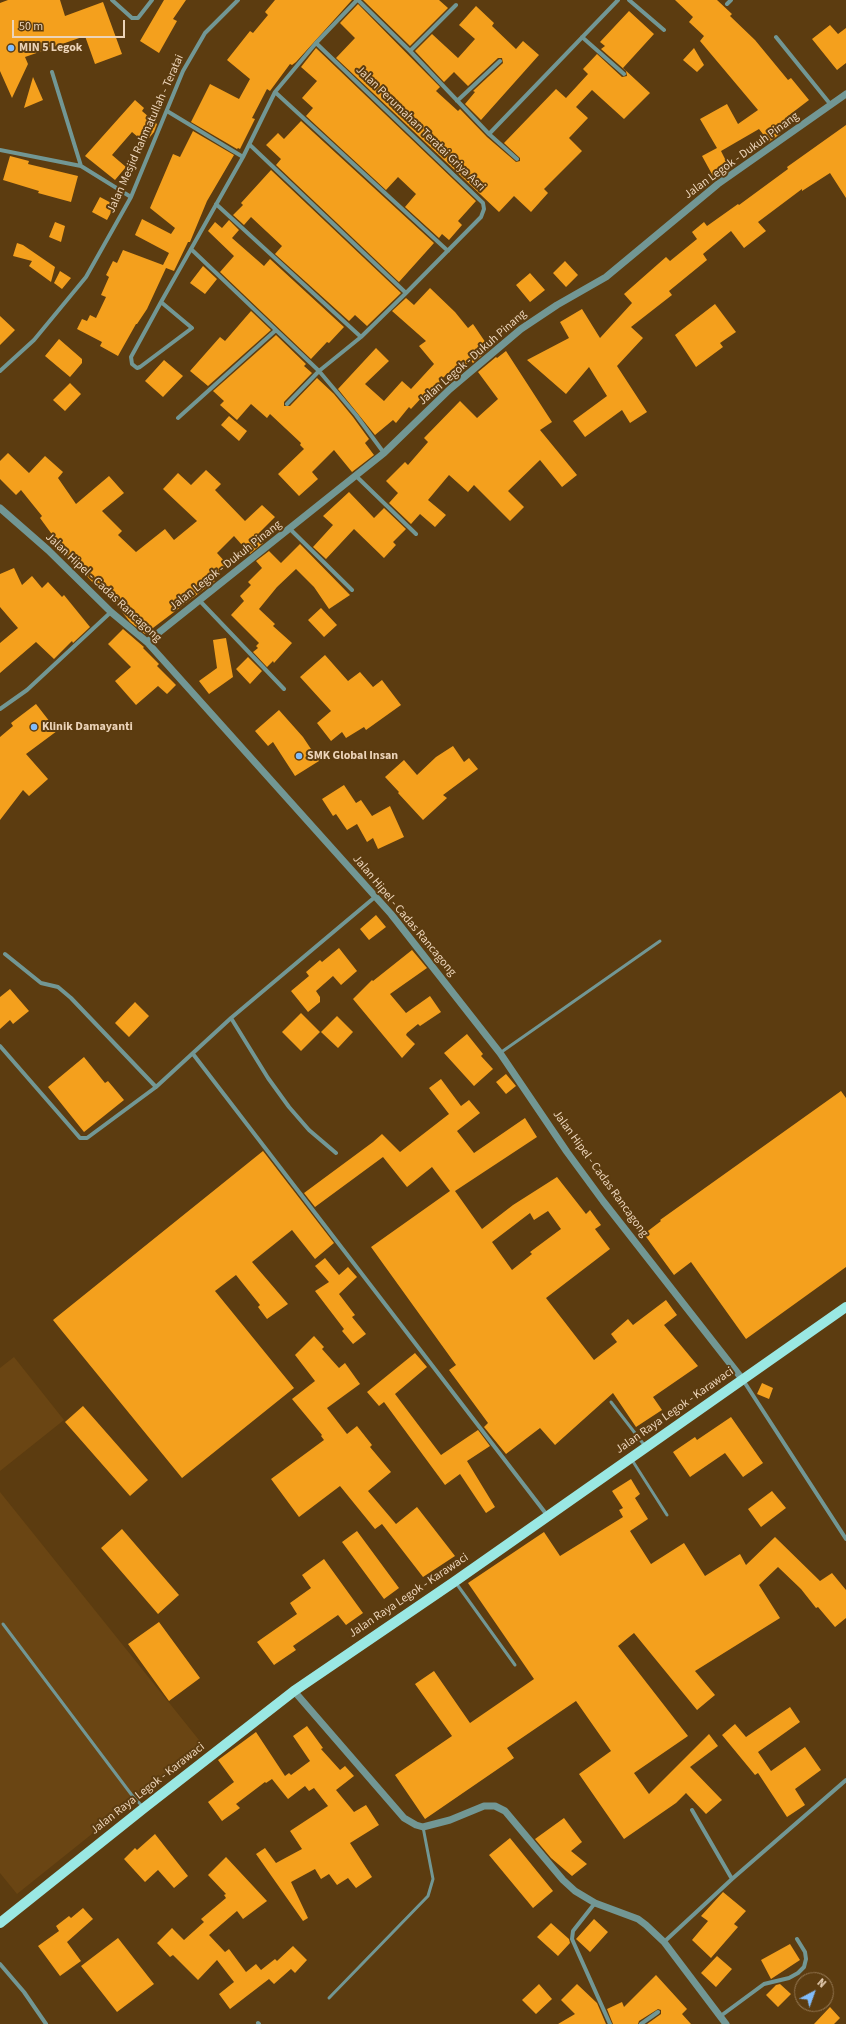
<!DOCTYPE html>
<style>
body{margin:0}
#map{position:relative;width:846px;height:2024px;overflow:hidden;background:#5c3c10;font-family:"Source Sans 3",sans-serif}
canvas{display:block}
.north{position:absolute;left:794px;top:1972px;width:40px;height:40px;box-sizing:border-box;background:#5c3c10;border:1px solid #967954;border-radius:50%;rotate:41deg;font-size:11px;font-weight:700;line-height:16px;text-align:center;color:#ecd4b9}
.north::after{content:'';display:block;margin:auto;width:14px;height:18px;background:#81bcfa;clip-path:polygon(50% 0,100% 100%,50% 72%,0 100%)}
.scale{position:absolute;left:12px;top:20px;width:113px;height:18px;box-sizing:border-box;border:2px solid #ecd4b9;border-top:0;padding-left:5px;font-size:12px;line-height:14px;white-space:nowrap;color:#ecd4b9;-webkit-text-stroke:3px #5c3c10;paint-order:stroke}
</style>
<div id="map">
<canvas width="846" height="2024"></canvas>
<div class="north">N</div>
<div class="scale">50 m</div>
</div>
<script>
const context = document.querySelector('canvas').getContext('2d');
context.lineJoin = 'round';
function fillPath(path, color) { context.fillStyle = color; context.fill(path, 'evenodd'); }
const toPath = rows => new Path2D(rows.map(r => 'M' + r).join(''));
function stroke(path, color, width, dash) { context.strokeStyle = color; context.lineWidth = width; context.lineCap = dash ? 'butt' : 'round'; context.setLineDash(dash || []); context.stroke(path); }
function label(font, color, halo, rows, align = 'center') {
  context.font = font + ' "Source Sans 3",sans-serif'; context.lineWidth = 4; context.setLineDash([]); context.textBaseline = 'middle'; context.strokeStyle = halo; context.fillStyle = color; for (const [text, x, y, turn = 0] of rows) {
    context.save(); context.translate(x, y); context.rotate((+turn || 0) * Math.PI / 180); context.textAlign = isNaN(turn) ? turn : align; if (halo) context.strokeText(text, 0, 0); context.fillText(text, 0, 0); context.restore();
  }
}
fillPath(toPath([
 [14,1357,64,1420,0,1471,0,1368],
 [0,1492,203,1745,17,1894,0,1873]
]), '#6a4513');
fillPath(toPath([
 [8,0,60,0,65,16,103,2,122,54,95,64,85,36,25,57,28,64,12,98,0,71,0,3],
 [164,0,186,0,173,19,177,21,159,53,140,41],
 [275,0,352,0,296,62,292,65,290,64,270,91,267,89,252,118,255,119,240,149,238,148,237,149,191,122,210,84,239,99,250,79,227,60,250,31,253,33,268,15,265,12],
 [363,0,439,0,448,8,410,46],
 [675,0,717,0,732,14,730,16,755,40,788,80,791,78,809,100,788,116,792,121,778,131,780,134,769,142,759,129,721,151,729,167,713,176,702,156,717,148,700,119,727,104,738,124,758,110,700,41,704,36,689,22,693,17],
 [358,4,440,87,436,91,458,111,460,109,487,137,516,162,520,161,520,158,504,143,556,89,566,98,588,74,583,69,597,54,622,77,627,76,626,71,601,49,605,46,600,42,629,11,654,34,623,68,650,93,624,119,592,90,576,107,588,118,569,138,582,151,544,189,548,193,531,212,514,196,499,212,336,58,355,38,340,23],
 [476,6,494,23,492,26,516,49,523,41,539,55,481,120,465,104,475,92,473,91,503,63,502,58,498,58,468,86,454,72,444,82,415,51,432,34,458,58,475,39,459,25],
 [830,25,838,34,846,28,846,63,837,70,812,39],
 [316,48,476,201,458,221,462,225,449,240,442,234,439,238,405,207,416,194,398,177,386,190,306,116,313,108,302,98,317,81,301,67],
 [694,48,704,65,697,72,683,60],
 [33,77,43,100,24,108],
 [135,100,144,108,142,111,157,124,154,132,145,143,132,132,112,155,126,167,115,180,85,156],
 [301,121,434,243,399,282,276,165,281,159,266,145,278,133,284,139],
 [846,125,846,198,830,173,802,191,802,189,758,222,766,231,744,248,731,231,703,254,707,260,669,291,672,295,631,327,643,338,617,366,647,412,630,423,622,410,585,437,573,421,607,396,589,367,566,394,527,360,569,338,560,322,582,309,600,338,632,303,624,294,666,257,670,261,697,239,692,232,704,222,707,226,738,204,739,205,788,169,787,167],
 [193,131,234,155,207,201,190,242,188,242,174,271,166,268,147,309,137,324,136,324,118,356,100,346,102,342,77,329,82,319,87,321,90,315,96,318,106,297,101,295,109,277,106,275,113,261,117,263,123,250,163,265,169,253,135,235,142,219,171,234,175,228,150,208,173,154,180,157],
 [10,156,29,161,28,164,78,176,71,202,38,193,39,191,3,180],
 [271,170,401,293,367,326,355,315,349,321,275,254,282,246,251,217,244,225,233,215,243,205,241,203],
 [100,197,115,205,107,220,92,212],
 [229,220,239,230,232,238,264,266,270,259,344,327,329,343,327,342,311,359,220,272,234,256,208,231,215,222,222,228],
 [55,222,65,226,61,242,49,237],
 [17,243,23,245,55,267,51,282,29,266,32,261,13,256],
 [565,261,578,275,566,287,553,273],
 [203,266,217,279,205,294,190,283],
 [60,271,71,278,62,289,54,283],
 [530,273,545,290,530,302,516,285],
 [430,288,455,312,468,328,473,324,490,349,473,363,471,361,466,365,463,361,439,381,440,382,426,398,424,395,411,409,409,407,396,423,393,420,375,435,338,389,376,348,389,361,365,384,384,401,402,381,411,389,434,364,419,346,426,341,392,311,406,298,414,305],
 [715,304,736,332,720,343,723,347,696,367,675,335],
 [251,311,271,330,208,386,190,371,220,337,225,341],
 [0,316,15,330,0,345],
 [276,335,306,364,304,366,312,373,284,402,284,406,290,406,317,378,334,394,353,417,369,439,365,443,374,455,352,472,334,450,312,472,318,479,299,496,278,474,304,449,300,445,301,443,270,414,267,418,251,404,237,420,220,405,224,401,213,391],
 [59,339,82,359,82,363,70,377,45,356],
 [506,351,552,422,540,430,577,475,562,487,540,460,508,491,524,507,510,521,474,485,468,492,449,475,428,500,446,515,435,527,420,514,411,524,389,503,398,493,386,481,405,462,408,465,428,442,424,438,460,401,477,418,498,399,478,372,496,357,497,358],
 [164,360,183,376,163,397,145,381],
 [70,383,81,394,65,411,53,400],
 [229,416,247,431,239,441,221,425],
 [8,453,29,473,45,456,63,472,58,478,76,504,109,476,124,493,102,511,122,531,118,535,136,552,165,529,174,540,197,521,163,489,178,473,191,485,206,470,221,484,215,490,245,521,262,505,275,517,256,536,263,543,250,554,234,536,217,553,227,564,212,578,215,581,145,634,130,622,100,584,97,587,67,555,40,518,42,516,21,490,16,495,0,479,0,461],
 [349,492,374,518,384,508,406,529,393,542,396,545,384,558,354,529,326,559,313,547,333,525,323,516],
 [300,544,350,595,329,609,314,587,296,569,277,587,259,609,275,624,273,626,292,643,274,663,273,661,267,667,253,652,258,648,256,646,259,643,231,615,244,601,240,596,251,585,248,582,262,568,256,561,269,551,281,563],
 [14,568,22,585,32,576,42,588,48,582,62,597,64,595,90,627,73,643,72,641,54,659,36,642,0,673,0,643,18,628,0,607,0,574],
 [321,608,337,625,324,637,308,620],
 [123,629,144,647,143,648,159,664,157,666,176,685,167,694,158,686,136,705,115,681,131,667,108,644],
 [226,638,233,677,209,694,199,681,217,668,213,640],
 [325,655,348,681,360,672,373,687,382,680,401,705,366,730,364,727,346,738,342,732,331,741,317,723,331,711,300,677],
 [248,657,262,671,250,684,236,669],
 [36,704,57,731,26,754,48,779,29,796,23,790,0,820,0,737,13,726,11,723],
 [279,710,303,737,319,761,295,776,273,742,268,746,255,731],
 [453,746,464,762,469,758,478,769,443,795,447,798,423,820,398,793,399,792,385,777,404,760,417,775,436,757],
 [344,785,356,803,361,800,372,816,390,806,404,837,378,849,373,838,367,842,357,824,347,830,336,814,333,816,322,799],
 [376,915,386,927,369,940,360,929],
 [339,948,357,971,341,985,333,976,316,991,320,997,320,1002,308,1012,291,991,309,976,306,972,320,960,322,962],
 [412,950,427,968,390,994,406,1013,430,996,441,1012,420,1026,418,1024,407,1033,406,1035,415,1044,402,1058,353,999,372,980,373,981],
 [10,989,29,1011,13,1024,10,1020,0,1029,0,997],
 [135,1002,149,1016,129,1037,115,1023],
 [301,1013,320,1032,301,1051,282,1032],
 [337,1016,353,1032,338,1048,321,1032],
 [467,1034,483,1054,481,1056,493,1069,474,1086,444,1053],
 [84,1057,105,1083,108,1081,124,1100,84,1132,48,1087],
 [506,1074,516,1086,506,1094,496,1082],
 [441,1079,461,1106,469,1100,480,1113,457,1131,474,1153,525,1118,537,1137,455,1191,482,1229,513,1205,557,1177,586,1214,590,1210,601,1225,595,1229,610,1249,546,1298,594,1360,617,1342,611,1334,628,1319,633,1325,666,1300,677,1315,664,1325,698,1366,653,1397,662,1410,636,1427,613,1393,555,1445,540,1428,506,1454,484,1427,488,1423,449,1370,456,1365,371,1247,450,1191,432,1167,407,1187,383,1157,315,1207,304,1193,373,1142,382,1134,400,1152,449,1114,429,1088],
 [548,1211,561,1229,530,1252,532,1254,512,1270,492,1242,530,1213,534,1220],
 [841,1091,846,1098,846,1267,746,1339,691,1262,674,1275,644,1234,661,1221,660,1220],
 [263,1151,334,1243,315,1259,292,1230,252,1262,288,1304,267,1319,258,1307,260,1305,236,1275,215,1291,294,1388,182,1478,53,1320],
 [325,1258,339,1275,348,1267,357,1277,339,1294,355,1315,352,1317,366,1334,353,1344,342,1331,344,1329,315,1291,329,1282,315,1266],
 [314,1336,324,1347,322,1349,339,1368,345,1363,360,1384,327,1408,347,1434,357,1426,372,1445,370,1447,391,1472,368,1491,396,1524,417,1507,455,1556,423,1577,382,1524,375,1529,340,1486,299,1517,271,1479,324,1440,321,1436,322,1435,292,1399,315,1381,295,1355],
 [415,1353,427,1367,395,1394,441,1455,478,1430,490,1446,467,1461,495,1507,486,1513,460,1474,445,1485,384,1402,379,1406,367,1392],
 [762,1383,773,1388,769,1399,757,1394],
 [83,1406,148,1480,130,1496,65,1422],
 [731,1417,763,1463,743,1477,725,1453,690,1477,673,1452,695,1437,697,1440],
 [631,1479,640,1494,635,1498,648,1519,630,1531,651,1564,684,1543,705,1576,740,1554,746,1565,775,1537,820,1581,832,1573,846,1590,846,1618,835,1627,818,1607,816,1608,801,1589,778,1567,759,1585,780,1618,695,1671,715,1695,697,1710,634,1633,618,1646,688,1736,634,1773,649,1794,709,1734,718,1746,690,1767,722,1800,706,1814,686,1793,676,1803,624,1839,579,1774,611,1751,576,1701,507,1748,514,1758,425,1819,395,1775,452,1736,415,1684,434,1671,470,1723,534,1679,468,1583,544,1532,560,1556,623,1517,619,1510,623,1508,612,1491],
 [772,1491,786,1508,761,1527,748,1509],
 [122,1529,179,1595,158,1614,101,1548],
 [357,1531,399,1588,384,1599,342,1542],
 [324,1559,363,1613,346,1625,338,1615,293,1646,296,1650,274,1665,257,1642,297,1614,290,1603,311,1588,302,1575],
 [159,1622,200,1678,169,1701,128,1644],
 [790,1707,800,1722,758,1752,771,1771,805,1747,821,1770,795,1789,805,1805,787,1817,758,1773,755,1775,722,1735,735,1724,746,1737],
 [307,1726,323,1748,321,1749,340,1770,345,1766,354,1776,336,1790,354,1812,366,1805,379,1825,350,1843,372,1877,356,1888,348,1878,337,1885,329,1874,321,1879,315,1869,291,1882,308,1918,303,1921,256,1854,265,1848,276,1863,302,1849,290,1831,328,1806,314,1788,309,1791,305,1786,288,1799,272,1779,266,1783,265,1782,236,1804,240,1808,222,1821,208,1802,234,1782,218,1760,256,1732,285,1776,289,1773,291,1775,310,1761,293,1736],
 [564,1818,582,1842,571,1851,587,1864,572,1876,551,1858,535,1839],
 [155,1834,188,1876,174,1888,158,1870,145,1882,124,1859,135,1848,137,1850],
 [510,1838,553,1891,533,1908,489,1855],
 [226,1857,267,1901,243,1919,237,1911,209,1935,225,1952,229,1949,246,1972,256,1964,261,1970,275,1959,277,1961,293,1946,307,1960,295,1973,291,1969,274,1984,269,1979,230,2009,219,1994,234,1982,217,1960,198,1980,173,1955,170,1957,157,1943,172,1928,184,1940,204,1922,201,1919,226,1898,224,1895,226,1894,208,1875],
 [723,1892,746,1911,734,1924,738,1927,711,1958,692,1940,708,1921,701,1916],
 [83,1908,93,1919,67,1942,81,1961,60,1976,38,1946,59,1931,56,1926,69,1916,71,1918],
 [594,1919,608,1932,590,1952,576,1939],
 [551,1923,569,1939,570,1943,558,1956,537,1937],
 [118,1938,154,1984,117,2012,81,1966],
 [790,1944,800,1960,771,1979,761,1960],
 [717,1956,732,1969,716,1987,701,1973],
 [656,1975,687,2009,682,2014,691,2024,647,2024,661,2014,661,2010,658,2009,639,2021,638,2024,613,2024,607,2009,622,2002,624,2007],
 [539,1984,552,1999,536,2014,522,2000],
 [577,1984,597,2003,606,2024,558,2024,575,2014,561,2000],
 [780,1984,791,1994,778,2007,766,1995,776,1985],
 [830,2007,840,2018,834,2024,814,2024]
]), '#f4a01d');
stroke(toPath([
 [500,1053,660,941],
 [611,1402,645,1446],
 [632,1460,667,1515],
 [456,1583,515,1665],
 [3,1624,131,1794,142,1806],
 [329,1998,428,1896,433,1879,423,1827]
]), '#729794', 3);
stroke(toPath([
 [112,0,132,18,138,18,152,0],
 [358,0,410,51,489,134,517,159],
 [629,0,664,30],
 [727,4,731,0],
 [582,37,624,74],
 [776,37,831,105],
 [410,51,456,5],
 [52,72,81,166],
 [275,92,448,251],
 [457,101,500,61],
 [167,111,243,157],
 [489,134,618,0],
 [250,145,406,293],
 [0,150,81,166,131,197],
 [216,204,361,337],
 [191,249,319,371,356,415,384,453],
 [161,302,192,328,140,367,137,368,132,364,131,357,161,302,243,157,275,92,316,43,357,0],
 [0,371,34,340,86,277,131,197,183,71,205,33,238,0],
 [287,404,319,371,361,337,406,293,481,217,484,209,483,203,316,43],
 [178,418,276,330],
 [356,476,416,534],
 [290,529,352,590],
 [199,600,284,689],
 [0,709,27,690,111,612],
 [5,954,41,983,58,987,71,998,156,1087],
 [231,1018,268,1078,289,1107,309,1130,336,1153],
 [0,1046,74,1131,80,1138,87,1138,156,1087,231,1018,375,897],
 [193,1054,547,1515],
 [743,1380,846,1539],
 [692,1810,732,1879],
 [595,1903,573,1931,572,1939,610,2024],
 [664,1942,732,1879,846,1780],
 [0,1964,24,1992,46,2024],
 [722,2015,764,1984,789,1978,798,1973,804,1967,806,1959,805,1952,797,1939],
 [258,2023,259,2024],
 [641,2024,658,2012]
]), '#729794', 4);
stroke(toPath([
 [0,508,48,550,111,612,147,642,391,914,500,1053,567,1152,603,1201,743,1380],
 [147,642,384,453,450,389,521,329,557,305,606,277,718,184,846,94],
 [294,1691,404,1818,416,1825,423,1827,450,1820,484,1806,495,1806,505,1811,563,1880,575,1891,595,1903,638,1919,646,1925,664,1942,726,2024]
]), '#729794', 7);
stroke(toPath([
 [0,1923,144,1808,294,1691,454,1582,846,1307]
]), '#9ae8e3', 10);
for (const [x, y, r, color] of [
 [11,48,4,"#81bcfa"],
 [34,727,4,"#81bcfa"],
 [299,756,4,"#81bcfa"]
]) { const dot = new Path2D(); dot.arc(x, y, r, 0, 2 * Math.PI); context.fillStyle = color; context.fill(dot); stroke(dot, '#5c3c10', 1.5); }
label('bold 12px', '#ecd4b9', '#5c3c10', [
 ["MIN 5 Legok",19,48],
 ["Klinik Damayanti",42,727],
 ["SMK Global Insan",307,756]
], 'left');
label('12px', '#ecd4b9', '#5c3c10', [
 ["Jalan Perumahan Teratai Griya Asri",420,129,44],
 ["Jalan Mesjid Rahmatullah - Teratai",146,134,-66],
 ["Jalan Legok - Dukuh Pinang",742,156,-36],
 ["Jalan Legok - Dukuh Pinang",473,358,-41],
 ["Jalan Legok - Dukuh Pinang",226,566,-38],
 ["Jalan Hipel - Cadas Rancagong",103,588,43],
 ["Jalan Hipel - Cadas Rancagong",404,916,50],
 ["Jalan Hipel - Cadas Rancagong",600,1174,54],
 ["Jalan Raya Legok - Karawaci",675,1411,-35],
 ["Jalan Raya Legok - Karawaci",409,1596,-34],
 ["Jalan Raya Legok - Karawaci",148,1789,-38]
]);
</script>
